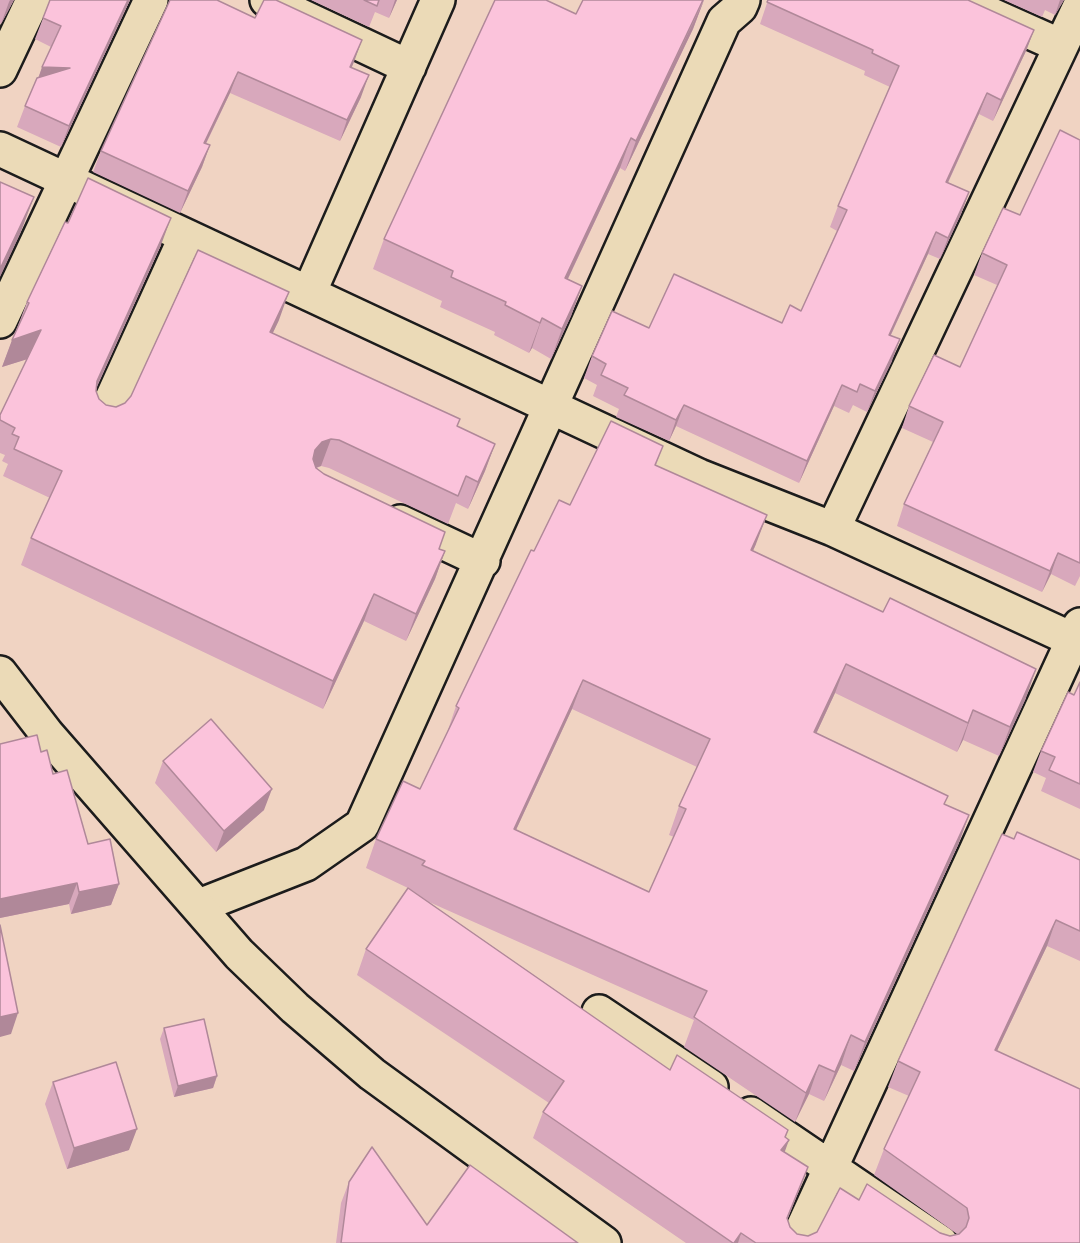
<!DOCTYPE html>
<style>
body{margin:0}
canvas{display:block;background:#f0d3c2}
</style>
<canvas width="1080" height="1243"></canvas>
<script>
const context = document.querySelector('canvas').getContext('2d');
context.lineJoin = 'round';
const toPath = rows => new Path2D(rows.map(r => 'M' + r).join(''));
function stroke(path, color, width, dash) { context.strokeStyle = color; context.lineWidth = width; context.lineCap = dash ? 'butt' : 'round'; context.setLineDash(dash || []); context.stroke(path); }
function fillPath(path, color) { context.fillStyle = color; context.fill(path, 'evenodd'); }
const minor = toPath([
 [267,0,409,67],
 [958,0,1061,46],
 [0,70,33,0],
 [0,149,699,476,833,529,1080,643],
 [309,293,438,0],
 [0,321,151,0],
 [104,416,186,236],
 [400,522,483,561],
 [833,529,1080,6],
 [199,906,306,864,362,825,724,21,740,7,743,0],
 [599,1012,711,1087],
 [751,1114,941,1243],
 [796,1243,1080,625]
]);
const tertiary = toPath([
 [0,673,47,734,239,954,295,1008,372,1074,604,1243]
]);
stroke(minor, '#1c1c1c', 38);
stroke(tertiary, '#1c1c1c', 38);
stroke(minor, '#ebdab7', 33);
stroke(tertiary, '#ebdab7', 33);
fillPath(toPath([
 [0,0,14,0,1,24,0,23],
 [50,0,130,0,61,147,17,127,25,106,38,78,51,47,35,39],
 [217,0,351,68,361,97,340,141,230,93,206,144,210,145,202,167,180,213,93,172,101,151],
 [311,0,397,0,389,18,375,12,369,27],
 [704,0,693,29,625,171,620,168,568,279,582,286,571,316,551,359,532,348,529,353,494,335,495,332,440,307,442,301,373,269,384,239,576,14],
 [768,0,1034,30,1026,51,993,121,979,114,948,183,969,192,961,214,940,259,928,254,891,335,892,361,867,412,853,405,849,413,834,406,799,483,676,426,669,441,616,417,619,409,593,396,597,385,584,378,592,356,649,328,782,323,801,311,837,231,830,227,838,206,890,87,864,75,865,71,760,24],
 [1004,0,1064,0,1055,15,1045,10,1042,17],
 [1080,140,1080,576,1075,586,1051,574,1042,592,897,526,904,504,933,442,902,428,909,406,960,367,997,285,974,275,982,253,1020,215],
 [68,223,161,245,96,389,96,391,99,399,106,405,116,407,125,403,279,320,272,334,457,426,495,444,485,471,468,509,456,503,448,524,329,468,321,466,317,468,324,474,439,549,445,551,435,579,406,641,364,621,323,709,21,565,31,538,50,498,3,476,8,464,2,461,5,455,0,453,0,415,27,359,2,367,27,302],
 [663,446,656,465,756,544,753,551,1026,698,999,756,963,740,957,752,835,693,816,734,945,805,969,815,958,845,854,1071,841,1065,824,1101,809,1094,795,1122,684,1047,694,1020,429,902,670,1070,788,1130,786,1137,784,1152,808,1167,787,1220,790,1227,797,1234,808,1236,817,1232,859,1200,950,1236,957,1234,874,1175,884,1149,909,1096,888,1087,898,1061,1014,839,1080,860,1080,961,1047,946,997,1051,1080,1243,686,1243,533,1138,543,1112,549,1103,357,975,366,949,408,888,366,868,376,839,420,789,446,736,456,706,534,551],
 [572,709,697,767,679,806,669,835,674,837,649,892,516,830],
 [1080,682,1080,809,1041,791,1046,778,1033,772,1041,751,1074,695],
 [0,744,41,752,53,774,88,844,119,884,111,905,71,914,69,904,0,918],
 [163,761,264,810,216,852,155,783],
 [164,1028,217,1076,213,1088,174,1097,160,1039],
 [53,1082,129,1150,67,1169,45,1104],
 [349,1182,427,1225,578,1243,336,1243,341,1203]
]), '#d8a8bc');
fillPath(toPath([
 [10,0,14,0,1,24,9,2],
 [128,0,130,0,61,147,69,126],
 [395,0,397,0,389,18],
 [704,0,693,29,625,171,636,141],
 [1060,0,1064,0,1055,15],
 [1034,30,1026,51,993,121,1001,100],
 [362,40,354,62,343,88,350,67],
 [42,67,70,68,35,88],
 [238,72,230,93,196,164,204,143],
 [369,75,361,97,340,141,347,120],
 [987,93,979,114,938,204,946,182],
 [631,138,620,168,554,308,565,278],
 [210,145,202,167,180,213,188,191],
 [969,192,961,214,940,259,948,238],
 [34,197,20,234,0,277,0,269],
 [171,218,161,245,87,408,97,381],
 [936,232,928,254,881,356,889,335],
 [582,286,571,316,551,359,562,329],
 [289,292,279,320,260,360,270,332],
 [542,318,532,348,529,353,540,323],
 [41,330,31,358,2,367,12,340],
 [900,339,892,361,867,412,875,391],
 [842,385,834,406,799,483,807,461],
 [684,405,676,426,669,441,676,420],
 [331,439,321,466,312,469,315,450,322,442],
 [495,444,485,471,468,509,478,482],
 [767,515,756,544,740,579,751,550],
 [445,551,435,579,406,641,416,614],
 [1058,553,1051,574,1042,592,1050,571],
 [374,594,364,621,323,709,333,681],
 [846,664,835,693,803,762,814,732],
 [1036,669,1026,698,999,756,1010,727],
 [583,680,572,709,503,858,514,829],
 [973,710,963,740,957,752,968,723],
 [272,789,264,810,216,852,224,831],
 [969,815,958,845,854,1071,865,1042],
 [77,883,69,904,0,918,0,899],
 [119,884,111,905,71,914,79,892],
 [1056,920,1047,946,985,1076,995,1050],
 [18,1013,11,1034,0,1037,0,1017],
 [851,1035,841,1065,824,1101,835,1072],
 [819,1065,809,1094,795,1122,806,1093],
 [217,1076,213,1088,174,1097,178,1086],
 [137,1129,129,1150,67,1169,74,1148],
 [789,1140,780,1165,781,1150],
 [808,1167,798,1193,778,1243,787,1218],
 [741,1233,738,1243,734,1243]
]), '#b08899');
const building = toPath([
 [50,0,128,0,69,126,25,106,37,78,70,68,42,67,61,26,43,18,50,0],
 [170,0,217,0,255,18,264,0,276,0,362,40,350,67,369,75,347,120,238,72,204,143,210,145,188,191,101,151,170,0],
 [364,0,379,0,377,6,364,0],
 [495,0,546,0,576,14,583,0,703,0,636,141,631,138,565,278,582,286,562,329,542,318,540,323,505,305,506,302,451,277,453,271,384,239,495,0],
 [768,0,968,0,1034,30,1001,100,987,93,946,182,969,192,948,238,936,232,889,335,900,339,875,391,860,384,857,392,842,385,807,461,684,405,676,420,624,395,628,388,601,375,606,364,592,356,612,311,649,328,674,274,782,323,790,305,801,311,847,210,838,206,899,66,872,53,873,50,767,2,768,0],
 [1060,130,1080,140,1080,563,1058,553,1050,571,904,504,943,422,909,406,934,355,960,367,1007,265,982,253,1003,208,1020,215,1060,130],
 [88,178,171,218,97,381,96,391,99,399,106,405,116,407,125,403,131,396,198,250,289,292,270,332,460,419,457,426,495,444,478,482,466,476,458,496,339,440,331,439,322,442,315,450,313,459,316,468,324,474,445,532,439,549,445,551,416,614,374,594,333,681,31,538,62,471,14,449,19,437,12,434,15,428,0,420,0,415,41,330,12,340,29,303,27,302,65,222,68,223,88,178],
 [0,182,34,197,0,269,0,182],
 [611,421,663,446,655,465,767,515,751,550,883,612,890,598,1036,669,1010,727,973,710,968,723,846,664,814,732,948,796,944,804,969,815,865,1042,851,1035,835,1072,819,1065,806,1093,694,1017,707,991,422,865,425,861,376,839,403,781,420,789,459,708,456,706,531,550,534,551,559,500,570,505,611,421],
 [583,680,710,739,679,806,686,809,649,892,514,829,583,680],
 [1080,682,1080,784,1049,770,1055,757,1041,751,1068,692,1074,695,1080,682],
 [211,719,272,789,224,831,163,761,211,719],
 [37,735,41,752,47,750,53,774,67,770,88,844,110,839,119,884,79,892,77,883,0,899,0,744,37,735],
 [1017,832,1080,860,1080,931,1056,920,995,1050,1080,1089,1080,1243,756,1243,741,1233,734,1243,733,1243,543,1112,564,1081,366,949,408,888,670,1070,677,1055,788,1130,785,1137,789,1140,781,1150,808,1167,787,1218,790,1227,797,1234,808,1236,817,1232,840,1188,859,1200,867,1184,940,1233,950,1236,959,1234,966,1227,969,1218,967,1208,884,1149,920,1072,898,1061,1002,834,1014,839,1017,832],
 [0,925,18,1013,0,1017,0,925],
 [204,1019,217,1076,178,1086,164,1028,204,1019],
 [116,1062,137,1129,74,1148,53,1082,116,1062],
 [372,1147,427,1225,470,1165,578,1243,341,1243,349,1182,372,1147]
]);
fillPath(building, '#fbc3db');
stroke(building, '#b08899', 1.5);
</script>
